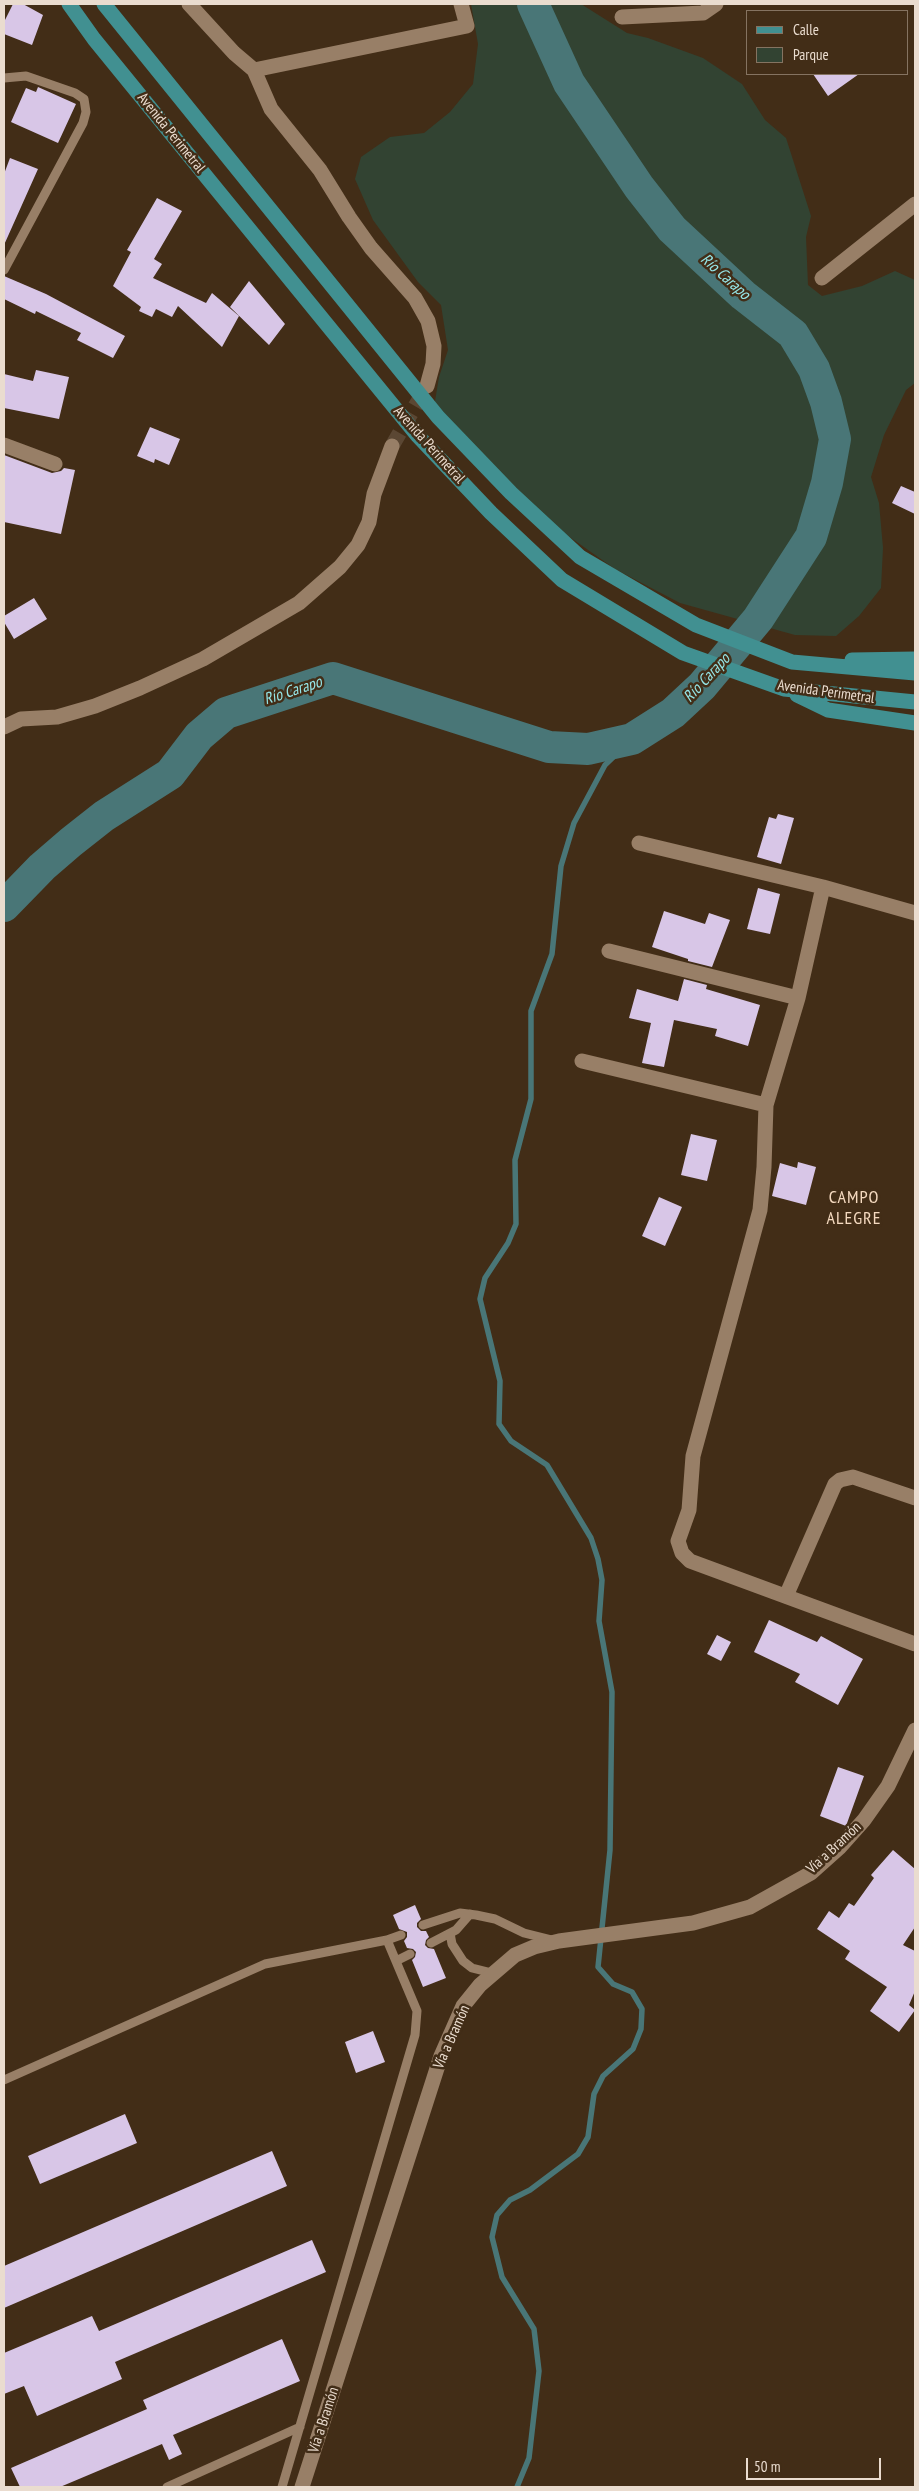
<!DOCTYPE html>
<meta charset="utf-8">
<style>
body{margin:0}
#map{position:relative;width:919px;height:2491px;overflow:hidden;background:#422d17;font-family:"PT Sans Narrow",sans-serif}
canvas{display:block}
.frame{position:absolute;inset:0;border:5px solid #eadccf;pointer-events:none}
.legend{position:absolute;left:746px;top:10px;width:162px;height:65px;box-sizing:border-box;background:#422d17;border:1px solid #857361;margin:0;padding:6px 9px;list-style:none;font-size:15px;color:#eadccf}
.legend li{display:flex;align-items:center;gap:10px;height:25px}
.legend b{width:25px;border:1px solid #857361}
.scale{position:absolute;left:746px;top:2458px;width:135px;height:22px;box-sizing:border-box;border:2px solid #eadccf;border-top:0;padding-left:6px;font-size:15px;line-height:18px;white-space:nowrap;color:#eadccf;-webkit-text-stroke:4px #422d17;paint-order:stroke}
</style>
<div id="map">
<canvas width="919" height="2491"></canvas>
<div class="frame"></div>
<ul class="legend">
<li><b style="height:6px;background:#419091"></b>Calle</li>
<li><b style="height:14px;background:#324332"></b>Parque</li>
</ul>
<div class="scale">50 m</div>
</div>
<script>
const context = document.querySelector('canvas').getContext('2d');
context.lineJoin = 'round';
function fillPath(path, color) { context.fillStyle = color; context.fill(path, 'evenodd'); }
const toPath = rows => new Path2D(rows.map(r => 'M' + r).join(''));
function stroke(path, color, width, dash) { context.strokeStyle = color; context.lineWidth = width; context.lineCap = dash ? 'butt' : 'round'; context.setLineDash(dash || []); context.stroke(path); }
function label(font, color, halo, rows, align = 'center') {
  context.font = font + ' "PT Sans Narrow",sans-serif'; context.lineWidth = 5; context.setLineDash([]); context.textBaseline = 'middle'; context.strokeStyle = halo; context.fillStyle = color; for (const [text, x, y, turn = 0] of rows) {
    context.save(); context.translate(x, y); context.rotate((+turn || 0) * Math.PI / 180); context.textAlign = isNaN(turn) ? turn : align; if (halo) context.strokeText(text, 0, 0); context.fillText(text, 0, 0); context.restore();
  }
}
fillPath(toPath([
 [471,4,581,4,627,33,648,38,703,58,742,84,765,120,786,138,811,216,806,237,808,285,822,296,862,286,895,271,915,280,915,383,906,390,884,435,871,477,879,503,883,548,881,588,859,616,836,636,795,635,680,603,615,569,506,492,434,407,439,377,448,350,441,305,418,282,373,220,355,179,361,157,390,137,424,133,450,112,473,84,478,44]
]), '#324332');
stroke(toPath([
 [517,2487,529,2458,539,2371,534,2329,502,2277,492,2237,497,2215,510,2200,530,2190,578,2154,588,2137,594,2094,603,2076,633,2049,641,2029,642,2009,632,1992,613,1984,598,1967,610,1850,612,1692,599,1621,602,1580,598,1559,591,1538,547,1465,511,1441,499,1424,500,1381,480,1299,485,1278,508,1243,516,1224,515,1160,531,1099,531,1011,552,954,561,866,574,823,605,765,632,739]
]), '#497677', 5.5);
stroke(toPath([
 [4,906,42,867,71,842,104,816,170,774,199,736,226,713,333,678,549,747,588,749,632,739,673,713,702,686,758,619,811,537,827,483,835,439,826,402,814,369,793,334,743,295,672,229,639,187,569,83,533,4]
]), '#497677', 32);
fillPath(toPath([
 [13,4,23,4,43,15,32,45,4,34,4,22],
 [813,74,859,74,828,96],
 [38,87,76,104,58,143,11,122,26,88,36,92],
 [10,158,38,169,4,245,4,174],
 [157,198,182,211,154,259,162,264,153,278,206,303,212,293,239,316,222,347,178,306,172,317,156,309,152,317,139,311,141,307,113,286,131,252,127,250],
 [4,276,46,294,125,336,113,358,77,340,81,333,36,311,35,314,4,299],
 [249,281,285,324,269,345,230,307],
 [36,370,69,377,59,419,4,408,4,374,33,381],
 [150,427,180,439,169,465,155,459,154,463,137,456],
 [4,455,52,473,61,471,64,468,75,470,61,534,4,522],
 [901,486,915,492,915,514,892,503],
 [34,598,47,619,14,639,4,622,4,616],
 [778,814,794,818,781,864,757,857,769,817,776,819],
 [758,888,780,894,770,934,747,929],
 [664,911,705,924,709,913,730,920,712,967,688,961,688,959,652,947],
 [684,979,707,985,706,989,760,1005,748,1046,715,1036,717,1029,674,1020,664,1067,642,1063,651,1023,629,1018,637,989,678,1001],
 [691,1134,717,1140,707,1181,681,1175],
 [798,1162,816,1167,806,1205,772,1196,780,1163,797,1168],
 [659,1197,682,1207,665,1246,642,1236],
 [769,1620,817,1642,821,1636,863,1659,838,1705,795,1682,800,1674,754,1652],
 [717,1635,731,1642,721,1661,707,1654],
 [838,1767,864,1776,846,1826,820,1816],
 [893,1850,915,1869,915,1927,903,1945,915,1951,915,1991,909,2005,915,2010,899,2032,870,2011,887,1987,845,1959,850,1951,817,1929,829,1911,839,1918,849,1903,854,1906,874,1878,871,1875],
 [415,1905,421,1919,417,1923,417,1927,421,1931,426,1931,429,1937,426,1940,425,1945,428,1948,434,1949,446,1978,423,1987,412,1960,415,1957,416,1952,413,1949,407,1948,404,1941,407,1937,407,1932,399,1929,393,1915],
 [373,2031,385,2062,356,2073,345,2042],
 [125,2114,137,2143,40,2184,28,2156],
 [272,2151,287,2186,4,2308,4,2266],
 [312,2240,326,2272,115,2362,122,2379,37,2416,24,2386,4,2394,4,2353,92,2316,99,2331],
 [282,2339,300,2381,173,2435,182,2454,169,2460,162,2444,60,2487,20,2487,11,2468,147,2409,143,2400]
]), '#d8c6e7');
stroke(toPath([
 [392,446,427,386]
]), '#5b4733', 15, [15, 8]);
stroke(toPath([
 [4,78,26,76,75,93,84,99,86,112,83,123,4,270],
 [423,1925,460,1913,476,1915,495,1919,524,1933,552,1940],
 [450,1933,452,1944,463,1961,472,1968,492,1973],
 [431,1943,456,1930,470,1914],
 [396,1961,410,1954],
 [4,2080,265,1964,387,1940],
 [167,2487,300,2427],
 [282,2487,415,2035,417,2011,387,1940,401,1935]
]), '#987f67', 9);
stroke(toPath([
 [189,4,234,53,254,70,271,109,320,170,349,217,371,248,415,298,428,321,434,346,433,364,427,386],
 [622,17,703,13,716,4],
 [254,70,467,26,461,4],
 [822,278,915,204],
 [4,445,55,464],
 [4,727,21,719,57,717,95,706,140,688,203,659,299,603,340,567,358,545,369,522,374,494,392,446],
 [639,843,823,887,915,913],
 [823,887,798,998,766,1105,764,1167,760,1210,693,1456,689,1510,678,1541,682,1553,690,1561,915,1644],
 [609,951,798,998],
 [582,1061,766,1105],
 [786,1596,835,1484,840,1480,853,1477,915,1498]
]), '#987f67', 15);
stroke(toPath([
 [302,2487,441,2056,463,2006,480,1985,515,1955,534,1947,559,1941,693,1923,750,1907,811,1873,839,1848,864,1820,888,1786,915,1730]
]), '#987f67', 15);
stroke(toPath([
 [69,4,94,39,417,435,491,513,562,580,683,653,784,689,915,702],
 [104,4,438,417,511,493,580,557,696,625,792,662,915,673],
 [852,660,915,659],
 [797,695,828,710,915,723]
]), '#419091', 15);
label('15px', '#eadccf', '#422d17', [
 ["Avenida Perimetral",171,133,51],
 ["Avenida Perimetral",429,445,48],
 ["Avenida Perimetral",826,692,8],
 ["Vía a Bramón",834,1848,-43],
 ["Vía a Bramón",452,2037,-66],
 ["Vía a Bramón",324,2420,-72]
]);
label('italic 16px', '#95e6e8', '#422d17', [
 ["Río Carapo",725,277,42],
 ["Río Carapo",707,678,-47],
 ["Río Carapo",293,691,-18]
]);
context.letterSpacing = '1px';
label('18px', '#f5dac0', '#422d17', [
 ["CAMPO",854,1198],
 ["ALEGRE",854,1219]
]);
context.letterSpacing = '0px';
</script>
